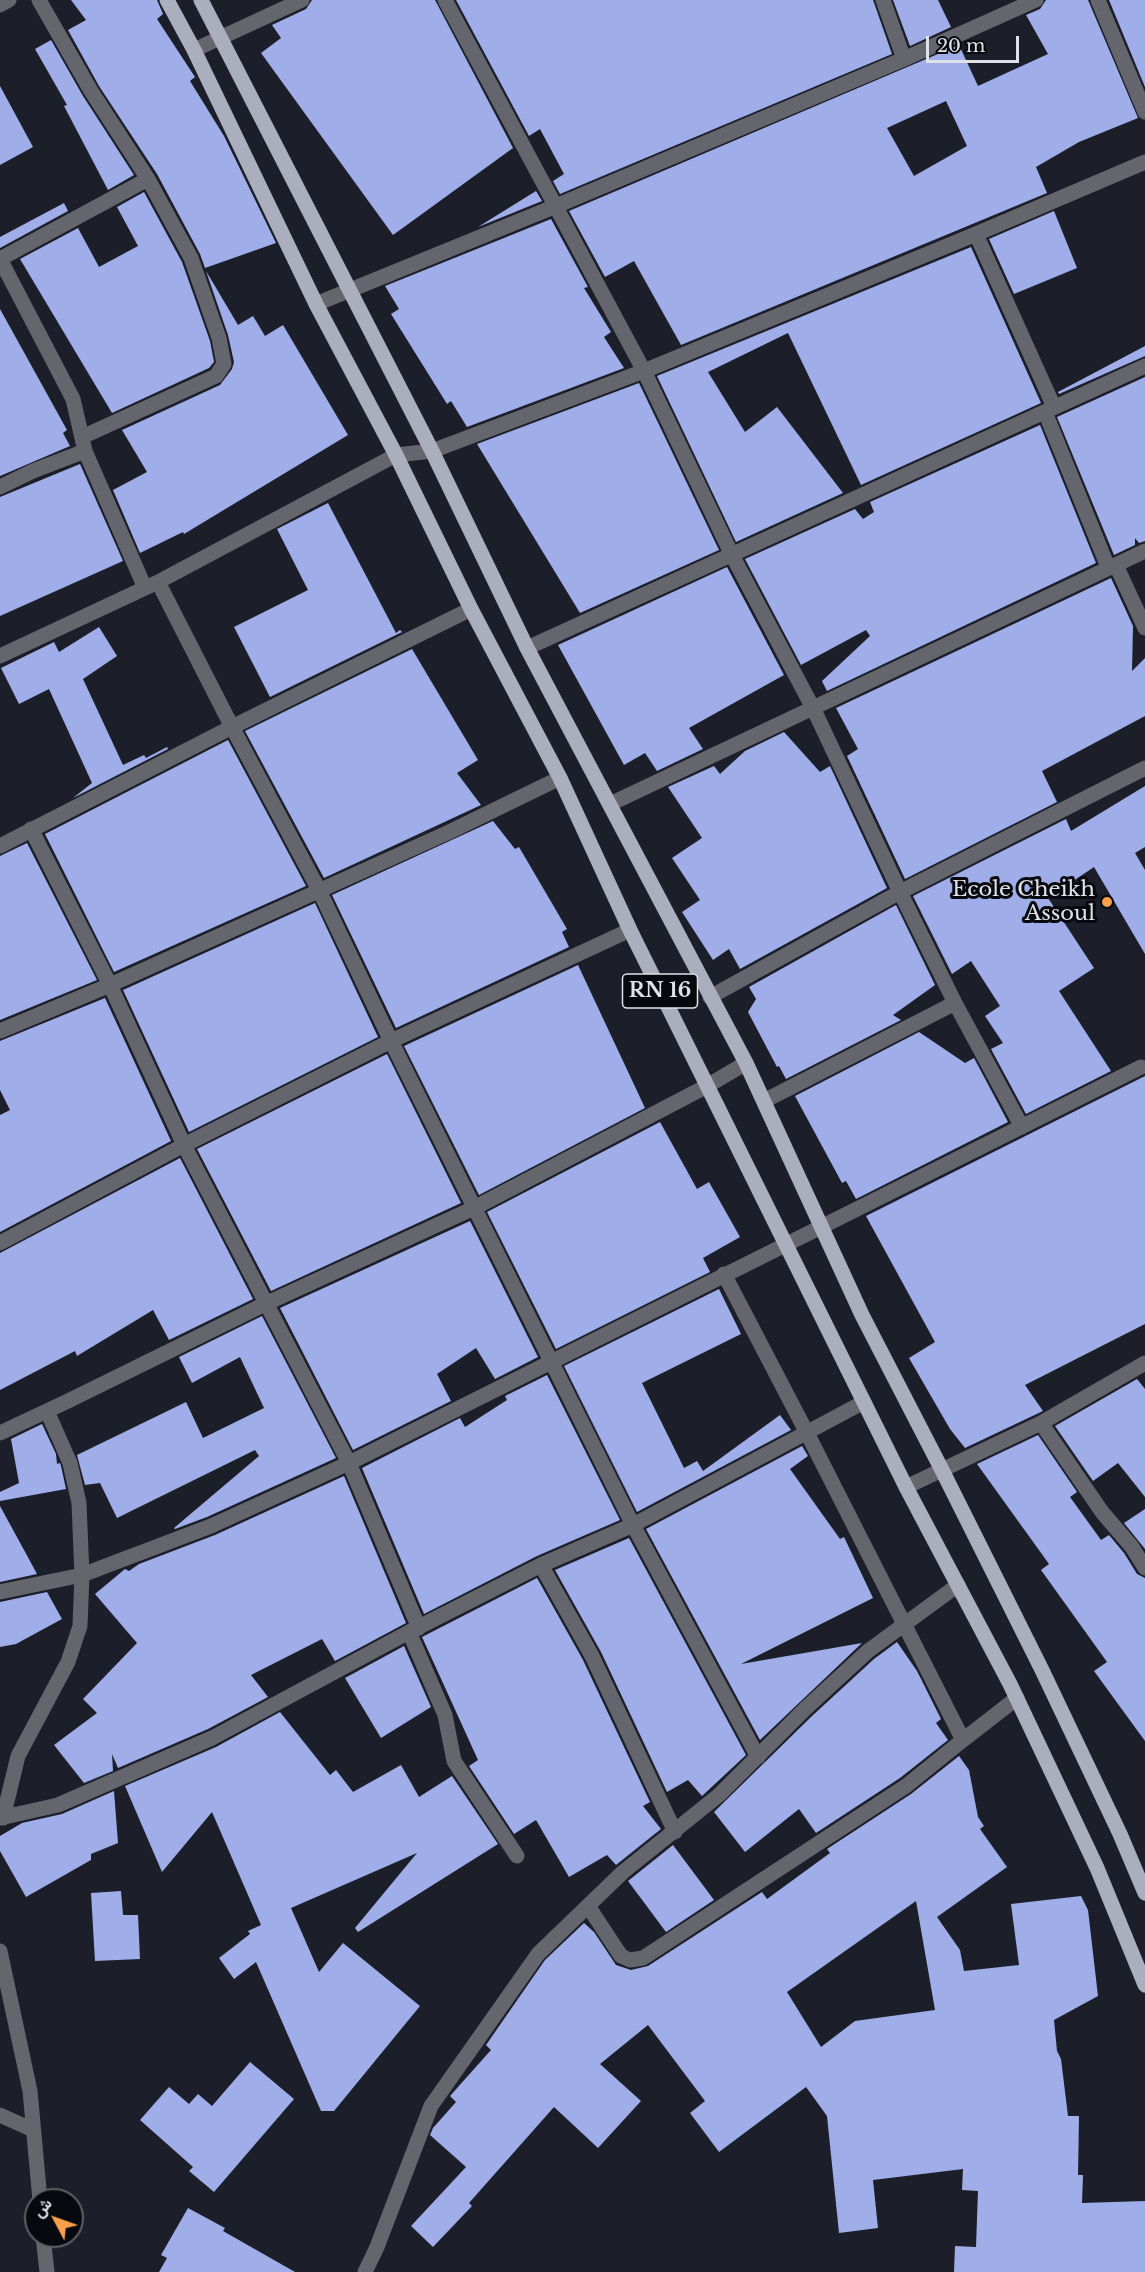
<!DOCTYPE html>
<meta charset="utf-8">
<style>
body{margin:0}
#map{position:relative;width:1145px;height:2272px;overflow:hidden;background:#1c1f2a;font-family:"Libre Baskerville",Vazirmatn,serif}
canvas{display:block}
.north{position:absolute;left:24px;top:2188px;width:60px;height:60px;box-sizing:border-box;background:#08090e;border:2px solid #5e6066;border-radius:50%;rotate:311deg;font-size:16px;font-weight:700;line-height:24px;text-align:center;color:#e0e2ea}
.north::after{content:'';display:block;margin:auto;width:21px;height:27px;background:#f8a14a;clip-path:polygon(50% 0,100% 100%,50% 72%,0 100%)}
.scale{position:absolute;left:926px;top:36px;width:93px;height:27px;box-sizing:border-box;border:3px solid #e0e2ea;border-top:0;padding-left:8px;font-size:18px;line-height:21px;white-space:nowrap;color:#e0e2ea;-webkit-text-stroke:4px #08090e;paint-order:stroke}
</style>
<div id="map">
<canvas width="1145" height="2272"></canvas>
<div class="north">ش</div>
<div class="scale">20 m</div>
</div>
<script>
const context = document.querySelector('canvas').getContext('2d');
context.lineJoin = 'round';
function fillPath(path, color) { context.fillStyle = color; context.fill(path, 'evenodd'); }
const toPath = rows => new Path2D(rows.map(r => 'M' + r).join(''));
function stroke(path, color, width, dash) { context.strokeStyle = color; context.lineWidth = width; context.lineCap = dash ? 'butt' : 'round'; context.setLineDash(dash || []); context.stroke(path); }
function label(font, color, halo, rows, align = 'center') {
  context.font = font + ' "Libre Baskerville",serif'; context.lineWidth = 6; context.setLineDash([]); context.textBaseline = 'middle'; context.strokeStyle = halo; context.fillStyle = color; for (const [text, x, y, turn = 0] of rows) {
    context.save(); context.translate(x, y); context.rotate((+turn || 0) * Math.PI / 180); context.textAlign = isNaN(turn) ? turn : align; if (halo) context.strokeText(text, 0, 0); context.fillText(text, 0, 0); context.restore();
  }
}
fillPath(toPath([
 [71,0,157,0,163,14,157,19,195,77,190,81,224,136,276,243,205,268,200,254,157,174,99,86,68,30,86,20],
 [312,0,435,0,513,148,393,235,261,53,281,38,272,25,306,9],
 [456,0,873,0,892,54,560,194,553,181,564,174,540,129,529,136],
 [893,0,938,0,951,27,910,46],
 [1046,0,1088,0,1138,118,1079,142,1036,167,1047,193,681,345,634,261,605,277,569,211,959,45,978,86,1048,54,1026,15,1040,9],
 [946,101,967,146,914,176,887,128],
 [1109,0,1145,0,1145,87],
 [51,40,83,96,134,175,108,190,64,106,67,105,35,49],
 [0,86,33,147,0,165],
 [536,191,542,201,478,227],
 [144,192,182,262,210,341,214,362,209,368,112,413,20,259,78,228,99,267,138,246,117,207],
 [64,203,68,211,0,248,0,237],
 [1054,211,1077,268,1014,294,989,239],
 [551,219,588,287,584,288,611,332,604,337,624,368,467,427,451,401,447,404,391,314,399,309,385,286],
 [971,247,1041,403,861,485,788,333,708,372,745,432,777,407,843,493,736,542,657,376],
 [206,271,238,325,253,316,265,336,283,325,348,435,184,534,183,532,140,553,113,490,147,472,122,430,220,385,232,369,234,362,228,335],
 [0,309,67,430,63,433,70,446,0,476],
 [1145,346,1145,356,1059,394,1058,392],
 [1145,377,1145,541,1139,543,1135,538,1135,545,1114,555,1057,417],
 [639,383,719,550,580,613,477,444],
 [1040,425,1096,563,827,691,822,681,870,636,866,630,801,665,745,559,855,509,863,519,874,512,870,502],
 [80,464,123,561,0,616,0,497],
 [328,503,396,633,400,630,402,632,270,697,234,627,308,590,277,529],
 [727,567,784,675,689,728,703,749,657,771,645,753,624,765,558,645],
 [1111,578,1133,626,1132,671,1145,658,1145,716,1042,771,1057,802,905,879,847,756,858,749,836,708],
 [99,627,117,656,83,679,123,765,144,755,146,758,167,747,168,749,73,798,92,783,49,689,19,704,1,668,54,642,59,652],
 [412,649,478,760,457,773,481,805,324,878,245,731],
 [784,732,820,772,830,766,887,888,740,969,729,949,713,960,682,912,700,900,672,858,702,838,668,787,714,766,720,774,745,751],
 [228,740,306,886,114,972,45,834],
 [1145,786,1145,847,1135,853,1145,870,1145,954,1094,867,1048,898,1094,968,1059,991,1111,1071,1026,1114,991,1049,1003,1043,985,1016,1000,1006,971,961,952,974,913,896,1066,819,1071,831],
 [493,821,515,849,519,847,567,929,562,932,569,947,396,1028,332,895],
 [27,843,97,980,0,1020,0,856],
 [315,903,378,1037,189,1132,123,990],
 [896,905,935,985,893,1015,901,1020,786,1079,779,1066,777,1067,748,1012,756,999,749,987],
 [578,965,645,1108,479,1195,404,1046],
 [105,998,171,1141,0,1232,0,1115,10,1110,0,1090,0,1041],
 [919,1032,965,1063,974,1058,1008,1122,856,1199,846,1181,842,1183,795,1096],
 [387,1054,461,1203,271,1291,197,1149],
 [1145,1076,1145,1324,1025,1385,1043,1411,965,1448,950,1429,909,1358,935,1342,866,1216],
 [660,1122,697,1189,709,1182,740,1237,703,1258,710,1272,556,1349,487,1212],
 [180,1158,253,1299,169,1340,153,1310,77,1356,75,1351,0,1390,0,1253],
 [470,1221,538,1357,495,1379,476,1348,437,1374,451,1401,353,1450,280,1308],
 [719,1289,741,1334,642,1383,684,1468,697,1461,703,1471,780,1415,791,1430,637,1512,564,1366],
 [262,1316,336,1458,207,1517,175,1529,174,1528,259,1456,255,1450,117,1518,100,1483,85,1485,77,1455,186,1402,203,1438,264,1408,240,1357,192,1383,179,1357],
 [547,1375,620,1520,537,1556,424,1614,362,1468,460,1418,465,1427,507,1400,505,1396],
 [1137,1379,1145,1389,1145,1497,1118,1463,1093,1481,1055,1426],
 [42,1424,56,1454,57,1464,60,1463,61,1466,66,1489,0,1501,0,1492,19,1483,11,1439],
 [1038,1435,1077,1492,1070,1497,1101,1540,1109,1535,1124,1553,1137,1574,1145,1578,1145,1741,1094,1671,1107,1662,1041,1570,1049,1564,977,1464],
 [802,1446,808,1456,790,1469,840,1539,844,1537,873,1598,741,1664,862,1643,760,1740,646,1529],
 [344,1476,406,1623,335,1661,322,1639,251,1675,268,1697,208,1729,118,1768,112,1754,113,1771,84,1783,54,1745,97,1713,83,1699,137,1643,95,1594,125,1569,129,1571,139,1564,215,1535],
 [0,1506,30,1561,37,1574,0,1582],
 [1145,1509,1145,1549,1124,1523],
 [629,1538,746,1755,702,1796,688,1780,667,1792,601,1652,555,1570],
 [537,1578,583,1660,650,1802,643,1806,661,1829,616,1865,607,1855,569,1877,536,1820,514,1834,469,1766,478,1760,422,1637],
 [47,1592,62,1619,16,1644,0,1647,0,1602],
 [897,1642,917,1671,941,1719,936,1723,948,1740,900,1778,816,1833,799,1809,745,1852,714,1812,812,1716,874,1659],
 [404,1646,431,1707,381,1738,345,1678],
 [280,1712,330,1775,336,1770,353,1792,401,1765,419,1797,452,1776,498,1844,358,1932,355,1928,417,1853,291,1908,319,1972,343,1943,420,2006,334,2111,321,2111,256,1962,234,1979,219,1958,250,1934,248,1931,261,1925,212,1812,162,1872,125,1786,216,1747],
 [959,1756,969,1770,978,1817,984,1826,980,1829,1007,1867,937,1917,960,1950,964,1971,1019,1965,1011,1904,1081,1896,1088,1910,1098,1996,1054,2020,1057,2051,1061,2059,1068,2116,1079,2116,1078,2175,1083,2175,1082,2203,1145,2201,1145,2272,954,2272,955,2246,976,2247,978,2191,962,2190,963,2169,873,2180,878,2228,839,2233,827,2116,806,2087,719,2152,690,2113,705,2101,648,2025,600,2064,641,2101,598,2148,554,2107,469,2203,472,2206,433,2247,411,2226,466,2167,430,2135,433,2128,456,2102,450,2096,491,2050,486,2045,545,1960,584,1923,594,1932,616,1965,631,1970,648,1966,762,1892,767,1899,830,1853,827,1849,911,1794],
 [916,1901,935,2010,855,2021,821,2047,787,1992],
 [114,1791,118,1843,91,1854,91,1860,26,1897,0,1851,0,1836,22,1823,62,1814],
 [673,1845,714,1900,666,1932,628,1881],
 [121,1891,123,1915,138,1915,140,1959,95,1961,91,1893],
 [250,2062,294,2099,214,2192,189,2171,193,2167,140,2120,169,2087,189,2104,198,2094,212,2106],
 [188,2208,225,2228,223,2231,295,2272,159,2272,167,2258,161,2255]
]), '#9faee9');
stroke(toPath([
 [39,0,91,91,148,179,191,258,219,338,224,364,216,376,82,437],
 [445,0,644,371,732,555,814,710,900,892,955,1003,1022,1127],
 [883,0,904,59],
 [1098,0,1145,112],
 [0,5,9,0],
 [194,50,302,0],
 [976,234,1054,407],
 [0,259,73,399,85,451,145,588],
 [0,259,148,179],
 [316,304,556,206,904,59,1036,0],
 [1045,412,1108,567],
 [0,487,33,471,85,451],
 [1116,565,1145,628],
 [158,582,232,727,319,890,391,1041,633,1525,758,1757],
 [527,648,1145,366],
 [0,656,158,582,396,455,432,451,644,371,976,234,1145,162],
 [610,804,1145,551],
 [31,829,110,985,184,1145,349,1463,419,1628],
 [0,846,232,727,471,609],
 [710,997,900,892,1145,768],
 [0,1031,110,985,447,833,560,778],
 [764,1101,955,1003],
 [0,1243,184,1145,391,1041,630,930],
 [1041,1423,1102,1512,1132,1547,1145,1568],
 [0,1433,68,1401,265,1304,474,1208,707,1086,746,1063],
 [906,1487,1041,1423,1145,1363],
 [541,1565,592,1656,675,1832],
 [0,1592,82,1575,211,1526,349,1463,1141,1067],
 [409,1632,445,1715,454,1761,517,1856],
 [963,1740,1017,1698],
 [0,1818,58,1805,212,1738,409,1632,541,1565,633,1525,864,1402],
 [3,1818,18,1756,68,1662,80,1626,82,1575,79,1503,70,1463,47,1411],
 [588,1906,621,1956,630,1960,643,1958,906,1786,963,1740,807,1433,724,1274],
 [0,1951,30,2091,40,2200],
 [0,2115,33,2130],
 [43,2236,47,2272],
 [365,2272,377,2247,431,2106,538,1954,623,1872,719,1795,805,1709,868,1651,958,1585]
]), '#65666d', 15);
stroke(toPath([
 [167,0,194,50,316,304,396,455,471,609,560,778,630,930,906,1487,1010,1684,1097,1868,1145,1985],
 [201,0,432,451,527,648,746,1063,862,1315,942,1470,1042,1670,1120,1834,1145,1893]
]), '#abaebc', 15);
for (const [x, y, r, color] of [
 [1107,902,6,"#f8a14a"]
]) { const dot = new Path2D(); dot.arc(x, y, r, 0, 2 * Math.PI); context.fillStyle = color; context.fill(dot); stroke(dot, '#08090e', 2); }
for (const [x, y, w] of [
 [660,991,75]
]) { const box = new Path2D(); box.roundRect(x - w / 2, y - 17, w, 34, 4.5); context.fillStyle = '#08090e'; context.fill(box); stroke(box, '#e0e2ea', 1.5); }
label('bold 20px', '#e0e2ea', null, [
 ["RN 16",660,991]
]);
label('21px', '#e0e2ea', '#08090e', [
 ["Ecole Cheikh",1095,890],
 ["Assoul",1095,914]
], 'right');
</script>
